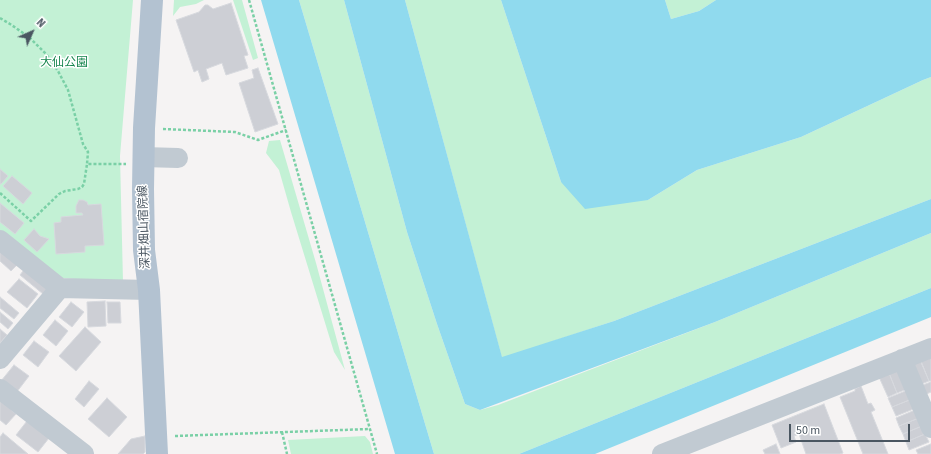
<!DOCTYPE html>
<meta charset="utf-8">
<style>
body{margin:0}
#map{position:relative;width:931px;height:454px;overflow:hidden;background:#f5f3f3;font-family:"Source Sans 3",sans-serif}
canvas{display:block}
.north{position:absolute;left:12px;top:12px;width:40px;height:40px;-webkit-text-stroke:3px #fff;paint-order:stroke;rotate:45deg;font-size:11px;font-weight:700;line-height:16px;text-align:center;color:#4a5661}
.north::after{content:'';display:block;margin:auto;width:14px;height:18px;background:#4a5661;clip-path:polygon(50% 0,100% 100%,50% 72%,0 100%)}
.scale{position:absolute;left:789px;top:424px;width:121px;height:18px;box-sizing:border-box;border:2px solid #4a5661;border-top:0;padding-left:5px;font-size:12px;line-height:14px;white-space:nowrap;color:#4a5661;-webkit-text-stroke:3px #fff;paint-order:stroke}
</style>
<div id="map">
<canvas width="931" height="454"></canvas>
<div class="north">N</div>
<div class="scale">50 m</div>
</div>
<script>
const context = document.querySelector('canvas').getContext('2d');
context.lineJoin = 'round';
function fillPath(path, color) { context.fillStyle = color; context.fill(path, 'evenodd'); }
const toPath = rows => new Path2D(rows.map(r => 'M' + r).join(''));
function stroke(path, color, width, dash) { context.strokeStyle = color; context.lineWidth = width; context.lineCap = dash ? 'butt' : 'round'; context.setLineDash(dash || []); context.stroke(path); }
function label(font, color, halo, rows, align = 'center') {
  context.font = font + ' "Source Sans 3","Noto Sans JP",sans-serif'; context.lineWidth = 3; context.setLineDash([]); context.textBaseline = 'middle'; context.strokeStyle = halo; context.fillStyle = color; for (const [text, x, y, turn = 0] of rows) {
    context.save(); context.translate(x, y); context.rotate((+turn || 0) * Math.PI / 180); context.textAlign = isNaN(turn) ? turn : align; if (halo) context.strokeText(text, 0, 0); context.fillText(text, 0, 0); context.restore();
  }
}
fillPath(toPath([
 [0,0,133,0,120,156,123,282,60,278,0,230],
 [174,0,204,0,196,4,180,7,173,16],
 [233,0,242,0,258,58,253,60],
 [299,0,344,0,407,232,437,324,465,404,480,410,498,405,715,322,931,233,931,288,519,454,434,454],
 [405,0,501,0,561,182,648,200,697,170,801,137,923,80,931,77,931,199,614,321,502,358],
 [665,0,716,0,699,11,671,19],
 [280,140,316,263,345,370,334,352,291,212,279,170,266,153,269,141],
 [365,436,370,442,373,454,291,454,288,440]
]), '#c3f1d5');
fillPath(toPath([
 [261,0,299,0,434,454,395,454],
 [344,0,405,0,502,357,614,321,931,199,931,233,715,322,480,410,465,404,437,324,407,232],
 [501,0,665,0,671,19,699,11,716,0,931,0,931,77,923,80,801,137,697,170,648,200,585,209,561,182],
 [931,288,931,317,595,454,519,454]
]), '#90daee');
const building = toPath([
 [231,3,248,55,244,56,248,68,226,75,222,63,206,69,209,79,202,82,198,70,194,72,176,20,199,12,205,5,208,5,213,9,231,3],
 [258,68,278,124,255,132,239,83,254,78,252,70,258,68],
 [0,169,8,176,1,184,0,184,0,169],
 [12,176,32,193,23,204,3,186,12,176],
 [79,200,83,200,87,202,88,205,101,204,104,245,85,246,85,252,56,254,54,223,61,222,61,217,83,215,82,213,76,213,76,206,79,200],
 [0,203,24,223,15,234,0,222,0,203],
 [34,229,40,236,49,239,37,252,24,240,34,229],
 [0,247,18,264,11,271,0,261,0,247],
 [26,267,50,286,43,294,20,275,26,267],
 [19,279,38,294,27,308,7,292,19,279],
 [0,297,19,313,14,319,0,308,0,297],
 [105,301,106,326,88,327,87,302,105,301],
 [71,302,84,312,72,327,59,317,71,302],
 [107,302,120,302,121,323,108,323,107,302],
 [0,312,13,323,8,329,0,322,0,312],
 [55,320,68,331,56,346,43,335,55,320],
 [85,327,101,342,76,371,59,356,85,327],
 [0,329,7,335,0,343,0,329],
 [34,341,49,352,38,367,23,355,34,341],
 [931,358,931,381,929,381,921,361,931,358],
 [920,360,929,381,919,385,911,364,920,360],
 [14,365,29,376,16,393,1,381,14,365],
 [898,369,907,389,897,393,889,373,898,369],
 [889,373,897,393,888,397,879,377,889,373],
 [89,381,99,389,84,407,75,399,89,381],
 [931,382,931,392,924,395,920,386,931,382],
 [861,386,868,404,871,403,875,410,871,412,888,454,863,454,840,397,855,391,855,389,861,386],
 [908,390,912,399,892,407,888,398,908,390],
 [107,398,127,417,109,437,88,419,107,398],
 [912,399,916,408,896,416,892,407,912,399],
 [0,400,16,414,6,425,0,420,0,400],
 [824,404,843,453,840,454,806,454,799,434,794,436,796,442,781,448,772,425,824,404],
 [915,410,919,418,899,426,896,418,915,410],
 [919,418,922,426,903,434,899,426,919,418],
 [27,421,49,438,38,452,16,435,27,421],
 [922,426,925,434,906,442,903,434,922,426],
 [3,433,28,454,0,454,0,437,3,433],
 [925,434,929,442,909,450,906,442,925,434],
 [145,436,145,452,143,454,118,454,131,439,145,436],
 [776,444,780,454,765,454,763,450,776,444],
 [931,444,931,454,918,454,916,450,931,444]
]);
fillPath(building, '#cdcfd5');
stroke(building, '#d7d9de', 1);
stroke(toPath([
 [249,0,377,454],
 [0,18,10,24,29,37,46,54,58,71,68,90,83,144,88,152,87,164,126,164],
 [163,129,235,132,258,140,286,130],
 [0,193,31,221,59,194,65,191,78,189,82,187,84,184,87,164],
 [282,432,287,454],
 [175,436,370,429]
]), '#7ad0a6', 2.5, [3, 2]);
stroke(toPath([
 [143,157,178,158],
 [0,240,60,288,149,290],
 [0,359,60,288],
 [902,359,931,428],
 [0,389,84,454],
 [662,454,931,348]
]), '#c1cad2', 20);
stroke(toPath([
 [152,0,144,128,143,189,144,250,149,290,157,454]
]), '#b3c2d1', 22);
label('12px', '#17864f', '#fff', [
 ["大仙公園",64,63]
]);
label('12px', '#4a5661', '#fff', [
 ["深井畑山宿院線",145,227,-92]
]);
</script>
